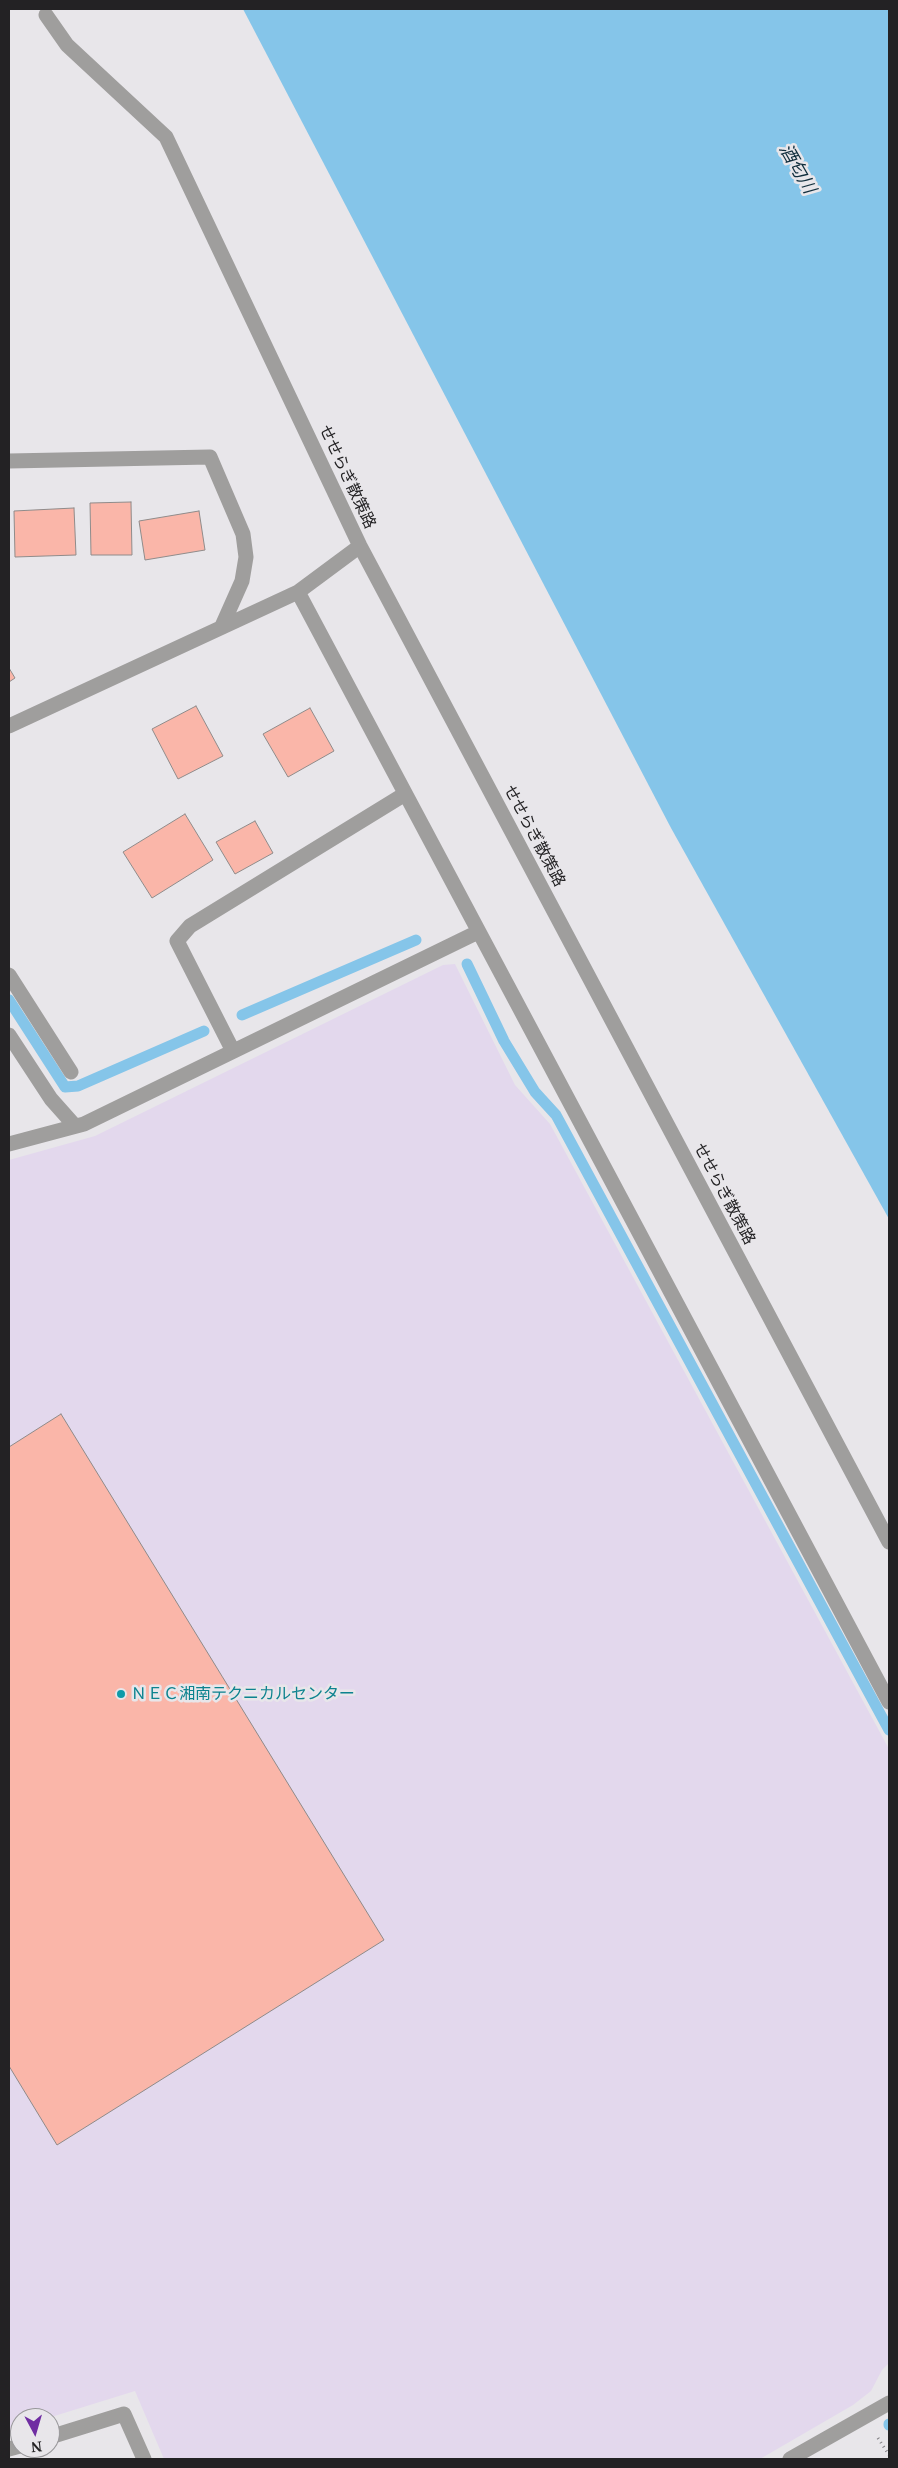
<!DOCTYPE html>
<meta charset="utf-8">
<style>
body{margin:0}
#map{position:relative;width:898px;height:2468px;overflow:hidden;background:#e8e6ea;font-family:"Noto Serif",serif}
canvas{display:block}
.frame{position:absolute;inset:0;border:10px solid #232224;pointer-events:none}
.north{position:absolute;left:10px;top:2408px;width:50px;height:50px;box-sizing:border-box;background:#e8e6ea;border:1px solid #99989b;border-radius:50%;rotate:174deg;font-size:14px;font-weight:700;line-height:20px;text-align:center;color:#232224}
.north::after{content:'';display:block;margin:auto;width:18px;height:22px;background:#6f2da2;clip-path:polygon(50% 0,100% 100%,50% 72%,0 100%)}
</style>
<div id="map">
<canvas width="898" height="2468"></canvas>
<div class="frame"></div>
<div class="north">N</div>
</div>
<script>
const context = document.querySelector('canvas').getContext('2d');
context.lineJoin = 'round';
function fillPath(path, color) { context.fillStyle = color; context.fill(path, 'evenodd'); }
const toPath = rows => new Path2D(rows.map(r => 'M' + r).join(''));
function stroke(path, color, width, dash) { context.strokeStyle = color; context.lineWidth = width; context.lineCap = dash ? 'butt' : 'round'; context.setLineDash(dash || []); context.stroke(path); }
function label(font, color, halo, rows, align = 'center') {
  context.font = font + ' "Noto Serif","Noto Sans JP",serif'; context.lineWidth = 5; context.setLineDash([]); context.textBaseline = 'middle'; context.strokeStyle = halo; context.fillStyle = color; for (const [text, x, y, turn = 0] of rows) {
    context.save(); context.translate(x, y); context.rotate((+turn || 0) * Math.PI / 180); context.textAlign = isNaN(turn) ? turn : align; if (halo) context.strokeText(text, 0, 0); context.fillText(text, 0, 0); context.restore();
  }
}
fillPath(toPath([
 [455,964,515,1085,550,1124,889,1749,889,2363,882,2370,871,2391,853,2405,760,2459,164,2459,135,2391,48,2418,20,2418,20,2426,9,2430,9,1160,95,1136,443,965]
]), '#e3d8ed');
fillPath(toPath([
 [243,9,889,9,889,1219,671,828]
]), '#85c5e9');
stroke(toPath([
 [467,964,504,1041,535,1092,556,1115,889,1730],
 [9,1000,65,1087,78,1086,204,1031],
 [242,1015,416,940],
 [889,2424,889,2425]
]), '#85c5e9', 11);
const building = toPath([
 [131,502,132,555,91,555,90,503,131,502],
 [74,508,76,555,15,557,14,511,74,508],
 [199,511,205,550,145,560,139,521,199,511],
 [9,668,15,678,9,682,9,668],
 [196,706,223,756,178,779,152,729,196,706],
 [310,708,334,751,288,777,263,734,310,708],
 [185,814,213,860,152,898,123,852,185,814],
 [255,821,273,853,235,874,216,842,255,821],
 [61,1414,384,1940,57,2145,9,2066,9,1447,61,1414]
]);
fillPath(building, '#fab6a9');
stroke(building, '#8f8b8a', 1);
stroke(toPath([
 [878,2438,889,2455]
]), '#7f7e81', 3, [1, 4]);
stroke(toPath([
 [46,15,67,45,166,137,360,546,889,1542],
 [9,461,210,457,243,534,246,557,242,581,222,626],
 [298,592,889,1702],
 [9,726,298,592,360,546],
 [9,975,71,1072],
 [9,1035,51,1099,75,1126],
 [233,1051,177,941,190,926,405,794],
 [9,1144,84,1124,478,932],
 [50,2437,124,2414,144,2459],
 [9,2449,20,2446],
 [790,2459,889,2403]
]), '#9f9e9d', 15);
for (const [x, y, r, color] of [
 [121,1694,5,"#0f9aa8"]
]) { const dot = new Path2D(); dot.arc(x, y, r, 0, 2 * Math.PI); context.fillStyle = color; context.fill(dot); stroke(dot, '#e8e6ea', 2); }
label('16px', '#232224', '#e8e6ea', [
 ["せせらぎ散策路",347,477,65],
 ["せせらぎ散策路",534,836,62],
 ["せせらぎ散策路",724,1194,62]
]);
label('16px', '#0d838f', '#e8e6ea', [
 ["ＮＥＣ湘南テクニカルセンター",131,1694]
], 'left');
label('italic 18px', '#102e3d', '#e8e6ea', [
 ["酒匂川",797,169,60]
]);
</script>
